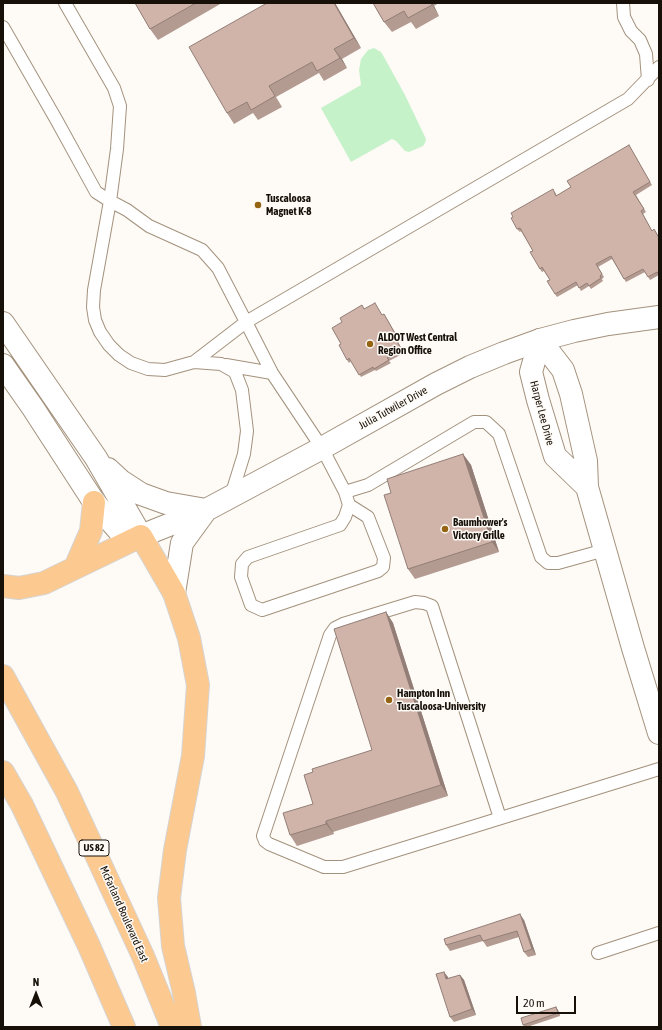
<!DOCTYPE html>
<style>
body{margin:0}
#map{position:relative;width:662px;height:1030px;overflow:hidden;background:#fefaf6;font-family:"Asap Condensed",sans-serif}
canvas{display:block}
.frame{position:absolute;inset:0;border:4px solid #161008;pointer-events:none}
.north{position:absolute;left:16px;top:974px;width:40px;height:40px;-webkit-text-stroke:3px #fefaf6;paint-order:stroke;rotate:0deg;font-size:11px;font-weight:700;line-height:16px;text-align:center;color:#161008}
.north::after{content:'';display:block;margin:auto;width:14px;height:18px;background:#161008;clip-path:polygon(50% 0,100% 100%,50% 72%,0 100%)}
.scale{position:absolute;left:516px;top:996px;width:60px;height:18px;box-sizing:border-box;border:2px solid #161008;border-top:0;padding-left:5px;font-size:12px;line-height:14px;white-space:nowrap;color:#161008;-webkit-text-stroke:3px #fefaf6;paint-order:stroke}
</style>
<div id="map">
<canvas width="662" height="1030"></canvas>
<div class="frame"></div>
<div class="north">N</div>
<div class="scale">20 m</div>
</div>
<script>
const context = document.querySelector('canvas').getContext('2d');
context.lineJoin = 'round';
function fillPath(path, color) { context.fillStyle = color; context.fill(path, 'evenodd'); }
const toPath = rows => new Path2D(rows.map(r => 'M' + r).join(''));
function stroke(path, color, width, dash) { context.strokeStyle = color; context.lineWidth = width; context.lineCap = dash ? 'butt' : 'round'; context.setLineDash(dash || []); context.stroke(path); }
function label(font, color, halo, rows, align = 'center') {
  context.font = font + ' "Asap Condensed",sans-serif'; context.lineWidth = 3; context.setLineDash([]); context.textBaseline = 'middle'; context.strokeStyle = halo; context.fillStyle = color; for (const [text, x, y, turn = 0] of rows) {
    context.save(); context.translate(x, y); context.rotate((+turn || 0) * Math.PI / 180); context.textAlign = isNaN(turn) ? turn : align; if (halo) context.strokeText(text, 0, 0); context.fillText(text, 0, 0); context.restore();
  }
}
fillPath(toPath([
 [374,48,381,52,384,57,405,95,426,139,425,143,423,146,409,152,405,151,396,141,392,139,351,162,321,108,361,85,359,70,361,59,368,50]
]), '#c6f2ca');
const service = toPath([
 [623,3,624,17,631,31,640,40,646,54,648,80],
 [3,27,57,121,96,192,110,201,127,210,149,226,202,250,218,268,246,322,194,362,165,370,148,369,131,363,119,355,109,345,100,332,95,320,93,307,94,290,110,201,117,149,120,106,114,88,65,3],
 [194,362,221,364,235,372,242,390,247,431,244,454,231,496],
 [226,365,272,373],
 [345,492,349,505,345,517,340,525,248,557,242,564,241,577,251,605,262,610,378,571,383,567,384,558,368,517,349,505],
 [605,550,558,563,548,563,541,557,499,434,486,422,474,422,368,485,345,492,322,448,272,373,246,322,628,99,659,67],
 [500,818,432,606,424,603,415,602,343,624,335,628,330,635,263,836,265,841,269,844,324,867,343,867,659,769],
 [598,953,659,933]
]);
const minor = toPath([
 [540,340,563,370,571,394,586,461,587,487,633,648,659,733],
 [540,340,531,372,538,400,555,456,587,487]
]);
const tertiary = toPath([
 [3,323,96,458,141,536],
 [3,365,33,408,94,502,121,533,141,536],
 [108,469,121,481,141,494,166,503,206,510],
 [141,536,206,510,322,448,436,384,470,367,504,353,540,340,574,331,608,324,659,317],
 [174,593,182,543,206,510]
]);
const motorway = toPath([
 [75,568,91,531,94,502],
 [3,586,19,588,44,583,141,536,174,593,189,638,198,685,193,756,175,850,169,898,173,946,184,993,190,1027],
 [3,676,67,792,143,956,172,1027],
 [3,772,22,805,89,946,124,1027]
]);
stroke(service, '#a3927d', 14);
stroke(minor, '#a3927d', 24);
stroke(tertiary, '#a3927d', 24);
stroke(motorway, '#d5d4d3', 24);
stroke(service, '#fff', 12);
stroke(minor, '#fff', 22);
stroke(tertiary, '#fff', 22);
stroke(motorway, '#fcca90', 22);
fillPath(toPath([
 [135,3,222,3,158,40,150,29],
 [335,3,361,48,342,59,347,68,324,81,319,73,276,97,282,107,258,120,253,113,234,124,227,113],
 [373,3,439,3,434,6,439,16,416,29,411,22,392,32,384,22],
 [629,145,652,185,636,195,646,212,643,214,652,231,654,229,659,237,659,276,659,275,650,280,645,272,626,282,612,259,598,267,604,277,602,279,603,281,591,289,589,286,581,291,578,285,557,297,555,294,550,280,544,271,542,272,540,269,533,251,521,231,520,232,517,229,555,192,557,196,571,187],
 [365,309,382,315,384,314,399,339,397,340,404,353,389,361,391,363,376,371,375,370,361,377,351,361,349,363,347,360],
 [463,454,471,465,499,552,415,579,408,569,391,493],
 [386,612,393,623,448,796,333,832,334,834,297,846,290,835,313,804,313,772,372,750],
 [524,920,536,955,528,957,524,952,519,937,487,947,483,941,450,951,446,945],
 [444,972,448,979,460,975,464,980,476,1015,454,1022,450,1017],
 [558,1010,560,1016,527,1027,525,1027,523,1025]
]), '#b39b91');
fillPath(toPath([
 [334,3,335,3,361,48,354,38],
 [431,3,432,3,434,6,439,16],
 [334,49,342,59,347,68,340,58],
 [463,454,471,465,499,552,492,542],
 [386,612,393,623,448,796,441,785],
 [326,821,333,832,334,834,326,824],
 [520,914,524,920,536,955,532,949],
 [444,972,448,977,450,985,446,979],
 [460,975,464,980,476,1015,472,1009],
 [556,1007,558,1010,560,1016,558,1013]
]), '#927e76');
const building = toPath([
 [135,3,196,3,150,29,135,3],
 [267,3,334,3,354,38,334,49,340,58,317,71,312,62,269,86,275,96,251,110,247,102,227,113,189,47,267,3],
 [373,3,431,3,432,5,408,18,404,11,384,22,373,3],
 [629,145,650,182,633,192,644,209,641,211,652,231,654,229,659,238,659,275,657,272,648,277,643,269,624,279,611,256,596,264,602,274,600,276,601,278,589,286,587,283,579,288,576,282,555,294,547,281,550,280,542,267,540,269,530,252,533,251,520,228,517,229,511,218,513,217,511,213,553,189,556,196,571,187,567,181,629,145],
 [375,303,382,315,384,314,397,337,395,338,402,350,387,358,389,360,374,369,373,367,359,375,349,358,347,360,339,345,341,344,332,328,342,322,340,318,362,305,364,309,375,303],
 [463,454,492,542,408,569,384,495,391,493,387,479,463,454],
 [386,612,441,785,326,821,326,824,290,835,283,813,313,804,304,775,313,772,312,769,372,750,334,629,386,612],
 [520,914,532,949,524,952,517,931,483,941,480,935,446,945,444,939,520,914],
 [444,972,446,979,460,975,472,1009,450,1017,436,974,444,972],
 [556,1007,558,1013,523,1025,521,1018,556,1007]
]);
fillPath(building, '#d0b4a9');
stroke(building, '#927e76', 1);
for (const [x, y, r, color] of [
 [258,205,4,"#946413"],
 [370,344,4,"#946413"],
 [445,529,4,"#946413"],
 [389,700,4,"#946413"]
]) { const dot = new Path2D(); dot.arc(x, y, r, 0, 2 * Math.PI); context.fillStyle = color; context.fill(dot); stroke(dot, '#fefaf6', 1.5); }
for (const [x, y, w] of [
 [94,848,30]
]) { const box = new Path2D(); box.roundRect(x - w / 2, y - 8, w, 16, 3); context.fillStyle = '#fefaf6'; context.fill(box); stroke(box, '#161008', 1); }
label('bold 10px', '#161008', null, [
 ["US 82",94,848]
]);
label('bold 11px', '#161008', '#fefaf6', [
 ["Tuscaloosa",266,199],
 ["Magnet K-8",266,212],
 ["ALDOT West Central",378,338],
 ["Region Office",378,351],
 ["Baumhower's",453,523],
 ["Victory Grille",453,536],
 ["Hampton Inn",397,694],
 ["Tuscaloosa-University",397,707]
], 'left');
label('11px', '#161008', '#fefaf6', [
 ["Julia Tutwiler Drive",393,408,-29],
 ["Harper Lee Drive",542,413,75],
 ["McFarland Boulevard East",124,914,66]
]);
</script>
